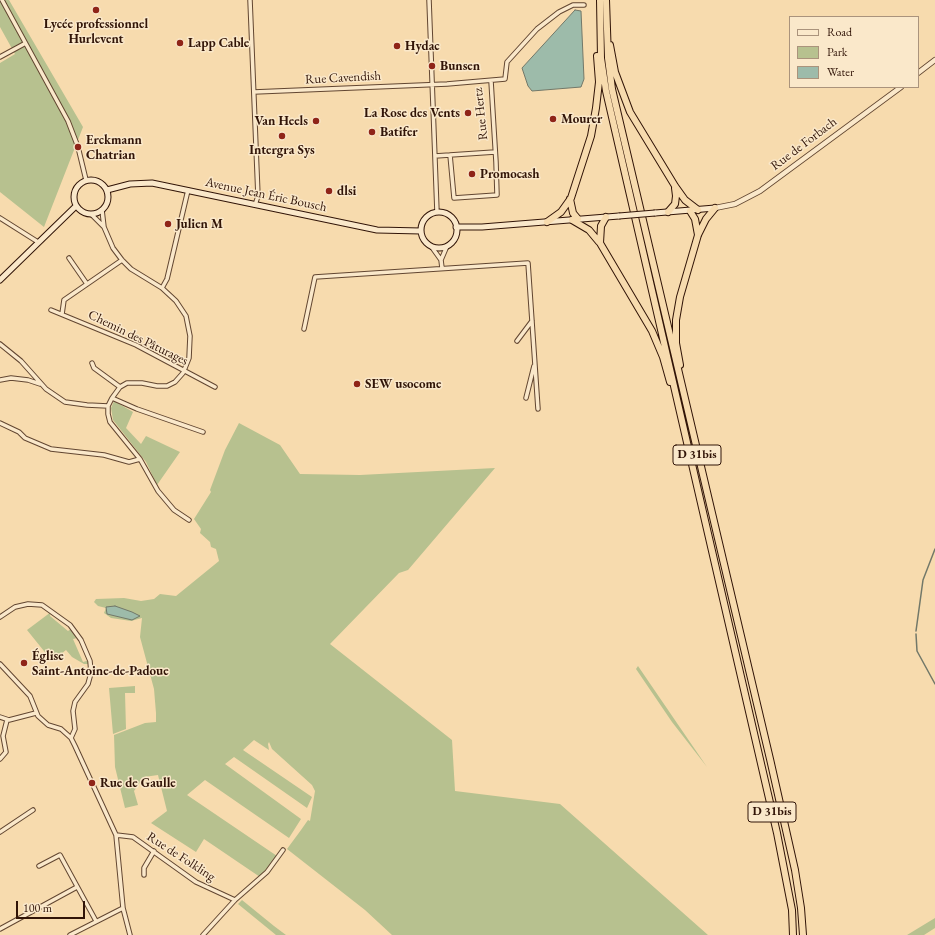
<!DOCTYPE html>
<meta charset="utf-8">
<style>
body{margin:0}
#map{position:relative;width:935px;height:935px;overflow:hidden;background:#f7dbae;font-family:"EB Garamond",serif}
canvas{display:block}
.legend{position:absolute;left:789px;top:16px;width:130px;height:72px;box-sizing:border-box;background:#fae8ca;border:1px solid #aa937c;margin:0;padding:5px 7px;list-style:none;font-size:12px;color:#311407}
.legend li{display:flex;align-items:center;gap:8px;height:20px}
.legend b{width:20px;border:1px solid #aa937c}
.scale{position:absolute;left:16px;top:901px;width:69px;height:18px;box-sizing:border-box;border:2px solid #311407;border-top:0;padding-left:5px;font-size:12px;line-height:14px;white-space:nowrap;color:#311407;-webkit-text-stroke:3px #fae8ca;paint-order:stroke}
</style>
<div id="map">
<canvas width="935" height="935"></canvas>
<ul class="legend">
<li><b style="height:5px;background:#fae8ca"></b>Road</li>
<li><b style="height:11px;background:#b7c18f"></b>Park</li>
<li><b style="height:11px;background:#9dbbaa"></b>Water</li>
</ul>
<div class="scale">100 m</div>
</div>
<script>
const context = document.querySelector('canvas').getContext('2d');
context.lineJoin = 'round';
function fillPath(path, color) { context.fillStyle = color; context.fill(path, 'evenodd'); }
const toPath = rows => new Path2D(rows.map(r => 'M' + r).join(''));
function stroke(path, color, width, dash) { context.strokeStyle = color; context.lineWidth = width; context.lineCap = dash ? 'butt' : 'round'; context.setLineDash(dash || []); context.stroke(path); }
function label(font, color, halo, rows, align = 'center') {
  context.font = font + ' "EB Garamond",serif'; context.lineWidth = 3; context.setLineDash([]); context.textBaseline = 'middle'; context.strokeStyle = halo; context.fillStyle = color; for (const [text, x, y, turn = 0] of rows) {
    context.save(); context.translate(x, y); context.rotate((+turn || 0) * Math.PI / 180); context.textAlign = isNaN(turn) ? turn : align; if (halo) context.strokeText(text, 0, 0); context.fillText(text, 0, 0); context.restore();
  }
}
fillPath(toPath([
 [0,0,9,0,83,127,44,227,0,192,0,63,15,54,0,27],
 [114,401,133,412,126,428,141,444,146,436,180,452,157,485,146,462,113,420,111,408],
 [239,423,280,445,300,474,360,475,495,468,408,570,399,573,330,644,452,740,455,791,560,804,708,935,392,935,365,910,287,849,301,830,308,820,310,821,315,791,312,785,272,749,269,742,268,744,269,750,254,740,243,750,312,797,307,808,234,757,225,764,301,819,289,838,205,780,187,795,277,856,260,877,204,839,196,852,151,823,167,811,158,775,144,777,134,791,138,805,125,808,115,767,114,735,145,723,156,722,156,713,154,689,140,637,142,618,131,621,111,618,104,613,106,608,98,606,94,602,96,599,124,598,141,601,154,599,160,594,176,596,219,561,216,549,211,547,210,542,200,533,201,529,194,519,211,492,210,490,225,450],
 [51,612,50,616,68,631,71,629,77,638,73,639,83,662,90,660,90,664,84,664,72,657,66,650,52,661,27,630],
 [638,666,707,767,672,722,636,669],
 [135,686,135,693,125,693,126,729,113,734,109,688],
 [242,900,274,926,286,935,276,935,238,904],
 [935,918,935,928,924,935,907,935]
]), '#b7c18f');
const water = toPath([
 [575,10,581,11,584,79,581,87,532,91,528,86,522,68,575,10],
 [115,606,132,612,140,616,132,620,107,614,106,607,115,606]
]);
fillPath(water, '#9dbbaa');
stroke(water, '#727869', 1);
stroke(toPath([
 [916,631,923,580,935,549],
 [916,634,917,651,935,684]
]), '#727869', 1.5);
const minor = toPath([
 [2,0,68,121,78,147,86,180],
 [250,0,258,196,255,205],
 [429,0,437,212],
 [0,57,24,44],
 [491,81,496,162,497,195,454,198,450,155,495,152],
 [254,92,447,84,505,79,507,62,537,29,559,12,573,5,584,5],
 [435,156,450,155],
 [102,210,104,227,113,248,122,260,131,269,162,288,176,301,186,316,190,336,189,358,183,373,175,382,167,386,157,386,142,383,127,383,120,387,112,398,108,406,108,414,110,422,140,459,158,491,174,510,189,520],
 [91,214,104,227],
 [0,218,38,242],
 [431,246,441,260],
 [69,258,87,284],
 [442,268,441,260,447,246],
 [162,288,167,279,188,190],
 [51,310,136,345,215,387],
 [62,314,64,300,122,260],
 [304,329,315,277,528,263,538,409],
 [517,341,532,321],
 [0,344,21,361,46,389,65,402,87,405,108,406],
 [92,363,94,368,120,387],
 [0,380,11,378,28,380,40,384],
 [112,398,137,409,203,432],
 [526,398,534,366],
 [0,423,19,432,25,438,51,449,104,455,129,462,140,459],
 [0,617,15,607,28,604,42,605,70,625,81,640,90,661,91,673,88,684,75,702,73,711,75,729,71,738],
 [0,664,30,696,38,716,48,725,61,729,71,738,75,746,116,835,123,908,130,935],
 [0,717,9,720,36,713],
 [0,759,6,752,3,736,7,720],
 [0,832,33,810],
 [116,835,133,837,196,882,235,900],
 [39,866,60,855,96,921],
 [144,875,144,868,154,851],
 [0,929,77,887],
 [70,935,123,908],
 [203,935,235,900,267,872,283,850]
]);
const tertiary = toPath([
 [918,73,935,60],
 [715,208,735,204,760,191,901,87]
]);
const secondary = toPath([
 '74 197a17 17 0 1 1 34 0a17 17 0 1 1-34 0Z',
 [107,190,130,184,152,183,377,230,421,231],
 '421 230a18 18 0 1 1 36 0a18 18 0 1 1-36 0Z',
 [655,213,715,208],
 [456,227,482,227,619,216],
 [0,280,76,206]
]);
const trunk = toPath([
 [600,0,601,58,606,91,777,833,792,910,793,935],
 [606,0,608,58,612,89,770,759,795,870,801,908,803,935],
 [610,45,615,72,630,112,675,186,685,200,698,210],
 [570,199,573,213,578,219],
 [690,211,695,219,698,235],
 [668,212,675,204,676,196,675,188],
 [606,217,601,226,600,243,652,331,663,357,670,382],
 [572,220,589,230,599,242],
 [547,222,561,212,571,198,591,136,596,108,599,82,597,56],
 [680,365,676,343,676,320,680,297,698,235,706,219,715,208]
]);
stroke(minor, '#624631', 5.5);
stroke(tertiary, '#624631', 6);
stroke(secondary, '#311407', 7);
stroke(trunk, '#311407', 8);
stroke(minor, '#fae8ca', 3.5);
stroke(tertiary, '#fae8ca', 4.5);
stroke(secondary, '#fae8ca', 5);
stroke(trunk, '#f7dbae', 6);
const secondaryBridge = toPath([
 [619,216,655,213]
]);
stroke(secondaryBridge, '#311407', 7, []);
stroke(secondaryBridge, '#fae8ca', 5);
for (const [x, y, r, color] of [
 [96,10,4,"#8f2418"],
 [180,43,4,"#8f2418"],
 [397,46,4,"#8f2418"],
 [432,66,4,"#8f2418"],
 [468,113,4,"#8f2418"],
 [553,119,4,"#8f2418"],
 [316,121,4,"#8f2418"],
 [372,132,4,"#8f2418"],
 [282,136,4,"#8f2418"],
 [78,147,4,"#8f2418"],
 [472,174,4,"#8f2418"],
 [329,191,4,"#8f2418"],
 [168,224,4,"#8f2418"],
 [357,384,4,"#8f2418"],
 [24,663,4,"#8f2418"],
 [92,783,4,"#8f2418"]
]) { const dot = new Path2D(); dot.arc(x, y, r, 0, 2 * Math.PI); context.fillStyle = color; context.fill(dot); stroke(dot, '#fae8ca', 1.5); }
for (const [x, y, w] of [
 [697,455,48],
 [772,812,48]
]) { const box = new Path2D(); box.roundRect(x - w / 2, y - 10, w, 20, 3); context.fillStyle = '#fae8ca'; context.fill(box); stroke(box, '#311407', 1); }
label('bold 12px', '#311407', null, [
 ["D 31bis",697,455],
 ["D 31bis",772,812]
]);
label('bold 13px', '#311407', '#fae8ca', [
 ["Lycée professionnel",96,24,"center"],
 ["Hurlevent",96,39,"center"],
 ["Lapp Cable",188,43],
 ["Hydac",405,46],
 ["Bunsen",440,66],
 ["La Rose des Vents",460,113,"right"],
 ["Mourer",561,119],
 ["Van Heels",308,121,"right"],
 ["Batifer",380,132],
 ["Erckmann",86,140],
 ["Chatrian",86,155],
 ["Intergra Sys",282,150,"center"],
 ["Promocash",480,174],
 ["dlsi",337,191],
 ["Julien M",176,224],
 ["SEW usocome",365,384],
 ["Église",32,656],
 ["Saint-Antoine-de-Padoue",32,671],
 ["Rue de Gaulle",100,783]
], 'left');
label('13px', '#311407', '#fae8ca', [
 ["Rue Cavendish",343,78,-3],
 ["Rue Hertz",481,114,-96],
 ["Rue de Forbach",804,144,-37],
 ["Avenue Jean Éric Bousch",266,195,12],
 ["Chemin des Pâturages",138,338,26],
 ["Rue de Folkling",181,857,33]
]);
</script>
